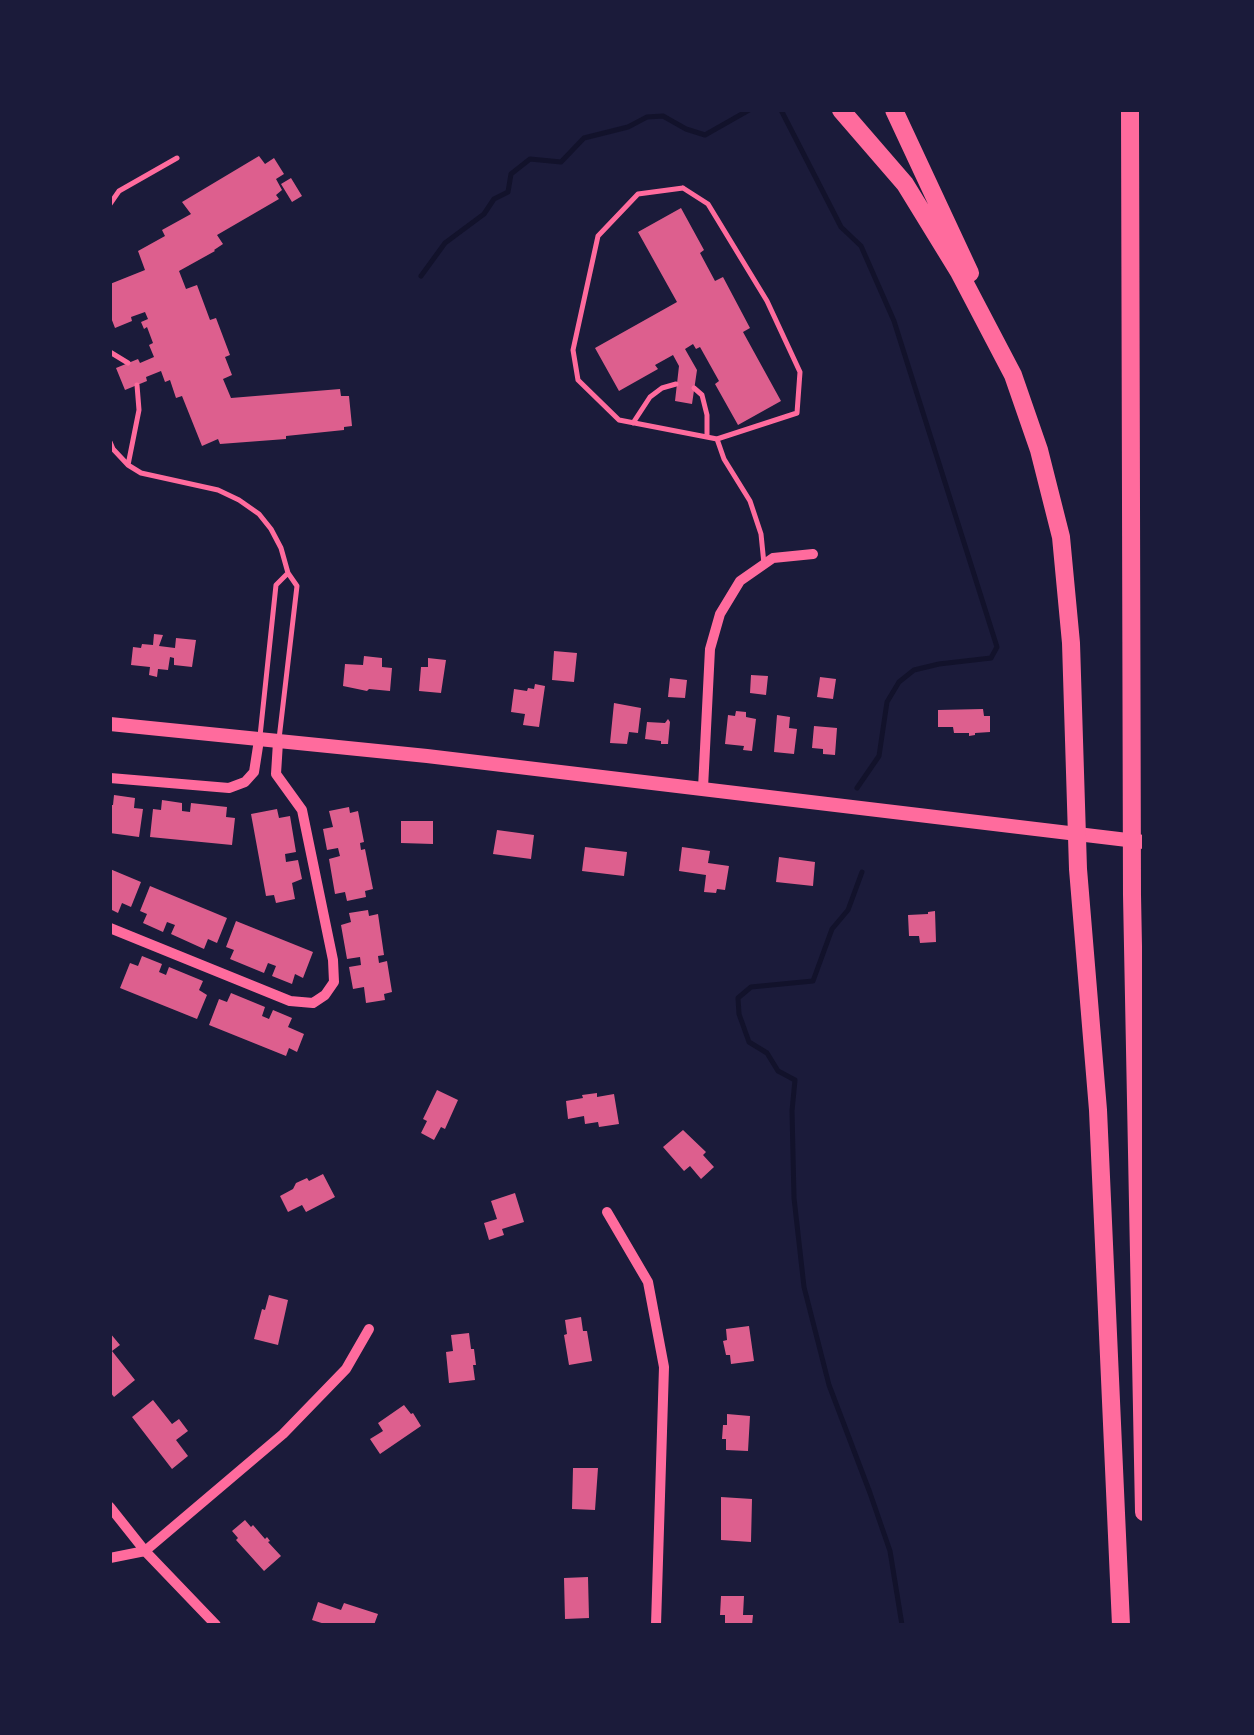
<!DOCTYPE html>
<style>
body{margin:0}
#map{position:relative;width:1254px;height:1735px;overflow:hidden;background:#1b1b3a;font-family:Literata,serif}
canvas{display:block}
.frame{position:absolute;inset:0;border:112px solid #1b1b3a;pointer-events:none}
</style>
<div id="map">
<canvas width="1254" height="1735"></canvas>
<div class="frame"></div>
</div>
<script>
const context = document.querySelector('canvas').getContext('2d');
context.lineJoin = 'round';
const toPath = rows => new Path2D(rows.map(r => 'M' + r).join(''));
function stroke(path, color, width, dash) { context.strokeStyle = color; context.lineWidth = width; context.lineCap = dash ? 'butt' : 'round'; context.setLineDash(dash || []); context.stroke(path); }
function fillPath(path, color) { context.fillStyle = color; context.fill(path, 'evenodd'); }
stroke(toPath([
 [781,110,841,227,861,246,894,321,997,647,991,658,939,664,914,670,899,682,887,702,879,756,857,788],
 [421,276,445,243,484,214,494,199,508,192,511,174,530,159,561,162,584,138,628,127,647,117,663,116,686,129,705,135,749,110],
 [862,872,848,910,832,929,813,981,751,987,738,998,739,1014,749,1042,767,1053,778,1071,795,1080,792,1111,794,1198,804,1287,829,1385,870,1493,890,1551,902,1625]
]), '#12122b', 5);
fillPath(toPath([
 [259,156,265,164,274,158,284,174,276,179,282,190,276,195,279,199,217,235,223,244,214,250,215,251,179,271,186,289,197,285,210,320,216,318,230,355,225,357,232,375,223,379,231,398,340,389,341,396,349,396,352,426,344,427,344,430,286,436,286,439,220,444,218,439,202,446,182,396,176,398,170,380,165,382,161,371,146,377,147,381,125,390,116,368,138,359,140,363,154,357,149,345,153,343,147,327,144,329,141,322,148,319,145,312,131,317,132,321,115,328,110,315,110,284,145,270,138,251,165,236,162,230,191,214,182,202],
 [291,178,302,196,292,202,281,184],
 [681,208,704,250,700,253,715,281,723,277,750,328,743,332,781,401,738,425,715,384,719,381,700,347,696,349,693,344,685,349,697,370,692,404,675,401,679,366,673,355,655,365,658,369,619,391,595,348,677,302,638,232],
 [154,634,163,635,159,646,175,648,176,638,196,640,192,667,174,665,174,658,170,657,168,670,158,669,157,677,149,675,150,667,131,665,133,647,141,648,142,644,153,645],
 [554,651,577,653,574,682,552,680],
 [364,656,382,658,382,667,392,668,390,691,369,689,367,691,343,686,345,664,363,665],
 [428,658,446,660,441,693,419,691,421,667,428,667],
 [751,675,768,676,766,695,750,693],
 [820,677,836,679,833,699,817,697],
 [670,678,687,680,685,698,668,697],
 [535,684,545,686,539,727,523,725,525,714,511,712,514,689,527,691,528,688,534,689],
 [614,703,641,708,638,733,629,732,627,744,610,743],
 [983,709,984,716,990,716,990,732,975,733,975,735,969,736,969,733,954,733,953,727,938,727,938,710],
 [736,711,746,712,746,717,756,719,752,751,743,750,744,746,725,744,728,715,735,716],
 [777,715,790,717,789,728,797,729,794,754,774,752],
 [668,719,670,722,668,744,661,744,661,741,645,739,647,722,665,723],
 [814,726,837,728,835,755,823,754,823,749,812,748],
 [114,795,135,798,134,808,143,809,139,837,110,833,110,805,113,805],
 [162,800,182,803,182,811,190,812,191,803,227,807,226,817,235,818,232,845,150,837,153,809,161,810],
 [349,807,350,813,358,811,364,842,360,843,361,850,365,849,373,889,365,891,366,897,347,901,345,892,335,894,329,859,340,856,338,848,327,850,323,829,333,827,329,811],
 [277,809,279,818,290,816,296,852,285,854,286,862,298,860,302,879,292,883,295,899,276,903,274,895,266,896,251,814],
 [401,821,433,821,433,844,401,843],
 [497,830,534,835,531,859,493,854],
 [585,847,627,852,624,876,582,871],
 [682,847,710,851,708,863,729,866,725,890,717,889,716,893,704,892,706,875,679,871],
 [779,857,815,862,813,886,776,882],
 [110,869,141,882,131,907,122,903,118,913,110,909],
 [150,886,227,918,217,943,208,939,204,949,171,934,175,925,167,922,163,932,143,923,147,914,140,911],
 [368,910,369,916,378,914,384,955,378,956,379,963,387,961,392,992,384,994,385,1000,366,1003,364,987,353,989,349,967,361,965,360,957,347,959,341,925,351,922,349,913],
 [935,911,936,942,920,943,919,936,909,936,908,915,928,914,928,912],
 [236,921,313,952,303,978,295,974,292,984,272,976,276,966,268,963,264,973,230,959,234,950,226,947],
 [142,956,162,964,159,972,166,975,169,967,203,981,199,990,207,995,197,1019,120,988,130,963,138,966],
 [231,993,265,1007,262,1016,269,1019,273,1010,292,1018,288,1027,304,1034,297,1052,289,1048,286,1056,209,1025,219,999,227,1002],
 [437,1090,458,1100,445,1129,441,1127,434,1140,421,1133,427,1121,423,1119],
 [597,1093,597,1097,614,1094,619,1124,599,1127,598,1122,585,1124,584,1116,568,1119,566,1101,583,1098,582,1095],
 [683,1130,706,1152,703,1155,714,1167,701,1179,690,1166,684,1171,663,1147],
 [323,1174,335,1197,306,1212,302,1205,288,1212,280,1196,293,1189,296,1183,307,1178,309,1181],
 [515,1193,524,1222,502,1229,504,1235,489,1240,484,1223,497,1219,491,1201],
 [269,1295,288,1300,278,1345,254,1339,262,1309,265,1310],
 [581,1317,583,1331,587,1331,592,1361,569,1365,564,1335,567,1334,565,1320],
 [749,1326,754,1361,731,1364,730,1355,726,1355,723,1341,727,1340,726,1329],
 [110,1333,120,1345,112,1351,135,1380,114,1397,110,1392],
 [469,1333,471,1349,474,1349,476,1365,473,1365,475,1380,449,1383,446,1352,453,1351,451,1335],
 [153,1400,172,1424,179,1419,188,1431,176,1440,188,1456,172,1469,132,1417],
 [404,1405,411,1414,413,1413,421,1426,380,1454,370,1439,383,1431,378,1423],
 [727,1414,750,1416,748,1451,726,1450,726,1439,722,1439,723,1425,727,1425],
 [573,1468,598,1468,595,1510,572,1509],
 [721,1497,752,1499,751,1542,721,1540],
 [245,1520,251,1527,253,1525,265,1539,267,1537,270,1541,268,1542,281,1556,264,1571,236,1540,238,1538,232,1531],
 [588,1577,589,1618,565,1619,564,1578],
 [721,1596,744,1596,743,1615,753,1615,752,1625,725,1625,725,1615,720,1615],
 [318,1602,341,1610,344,1603,378,1614,374,1625,328,1625,312,1620]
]), '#dd5f8e');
stroke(toPath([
 [683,188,708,204,767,301,800,372,797,413,717,439,619,420,578,380,573,350,598,236,638,194,683,188],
 [110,204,119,191,177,158],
 [110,352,128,363],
 [694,388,702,395,707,415,707,436],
 [633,423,650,397,662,388,676,384],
 [717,439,724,459,750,501,761,534,764,564],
 [110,442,113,449,128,465,141,473,218,490,239,500,259,514,271,529,281,548,288,573],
 [128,465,139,410,137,385],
 [260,736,276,585,288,573,297,586,279,739]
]), '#ff6b9d', 5);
stroke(toPath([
 [110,778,229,788,245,782,254,772,259,740],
 [703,788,710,649,720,614,740,581,773,558,813,554],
 [110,928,290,1001,313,1003,325,995,334,982,333,960,302,810,276,774,278,742],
 [607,1212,648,1282,664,1367,656,1625],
 [110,1507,145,1551,216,1625],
 [110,1558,145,1551,283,1434,346,1369,369,1329]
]), '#ff6b9d', 10);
stroke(toPath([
 [110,724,427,756,1144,842]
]), '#ff6b9d', 14);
stroke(toPath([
 [841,110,905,184,959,272,1013,375,1039,450,1061,537,1071,643,1078,869,1098,1110,1121,1625],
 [894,110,970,273],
 [1130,110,1132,895,1144,1512]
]), '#ff6b9d', 18);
</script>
